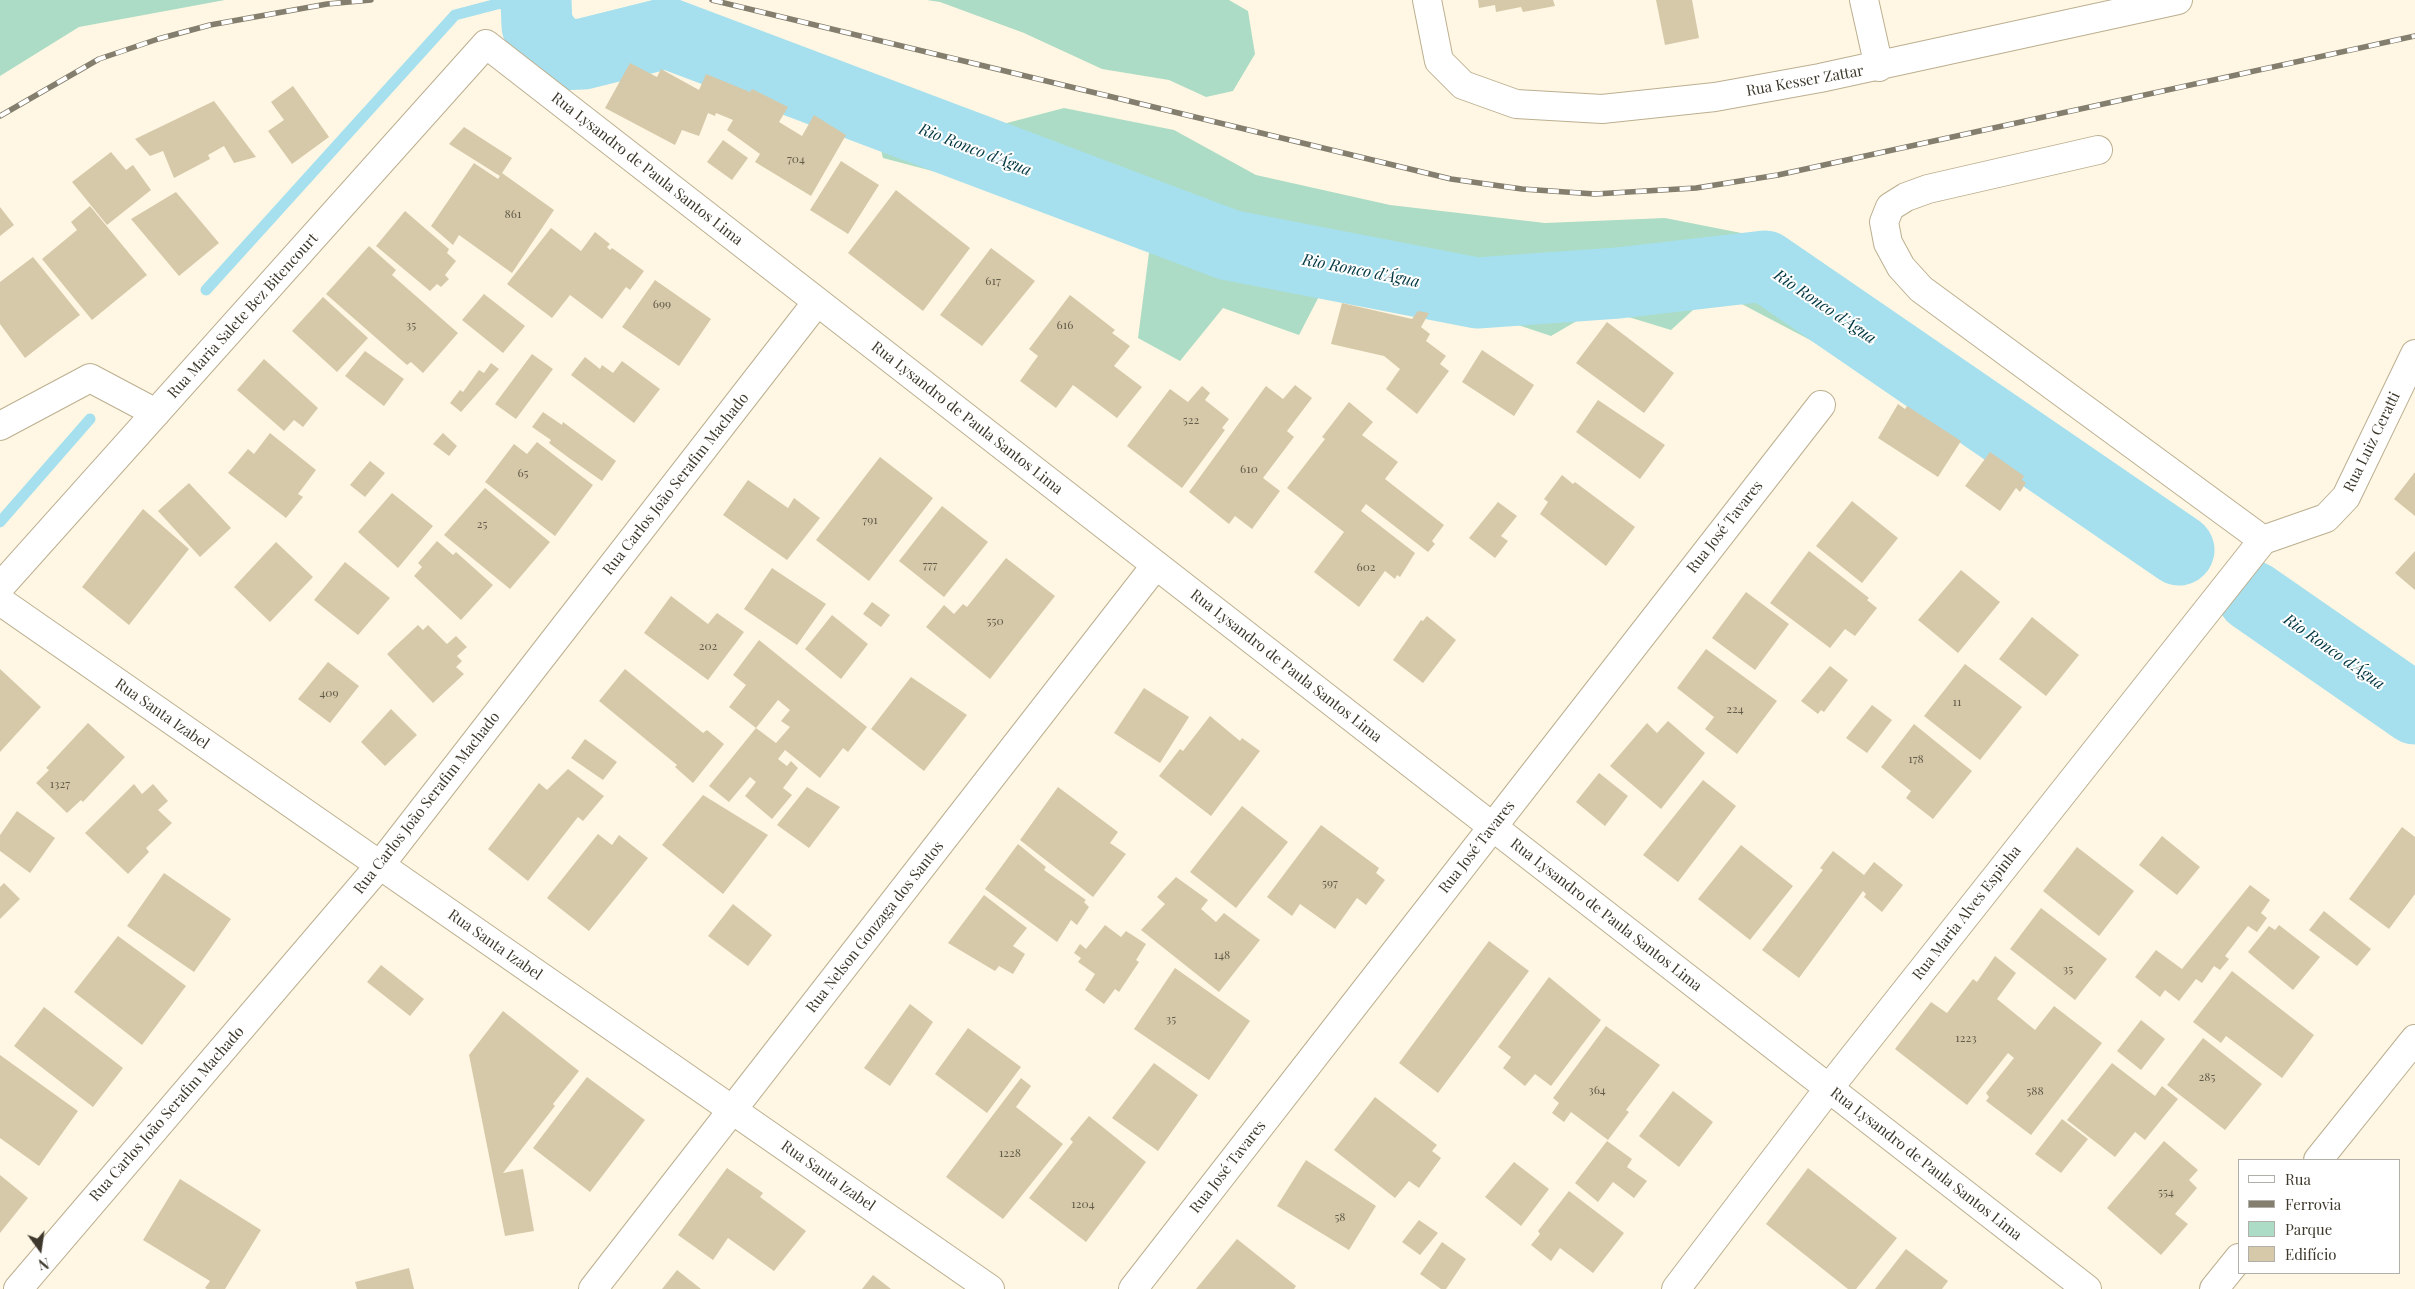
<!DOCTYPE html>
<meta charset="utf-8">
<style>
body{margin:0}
#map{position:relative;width:2415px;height:1289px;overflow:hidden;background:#fff7e3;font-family:"Playfair Display",serif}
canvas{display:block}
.legend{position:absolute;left:2238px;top:1159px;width:162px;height:115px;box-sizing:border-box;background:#fff;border:1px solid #b1afaa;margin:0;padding:6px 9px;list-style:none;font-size:15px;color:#3d382b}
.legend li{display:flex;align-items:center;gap:10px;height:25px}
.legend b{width:25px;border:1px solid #b1afaa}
.north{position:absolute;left:15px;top:1224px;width:50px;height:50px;-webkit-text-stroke:4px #fff;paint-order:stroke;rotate:166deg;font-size:14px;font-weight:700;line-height:20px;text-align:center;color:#3d382b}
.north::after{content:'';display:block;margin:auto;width:18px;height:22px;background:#3d382b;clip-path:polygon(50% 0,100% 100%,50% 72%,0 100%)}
</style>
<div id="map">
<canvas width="2415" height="1289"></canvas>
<ul class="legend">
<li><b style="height:6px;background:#fff"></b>Rua</li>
<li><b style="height:6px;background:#847e6f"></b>Ferrovia</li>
<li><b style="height:14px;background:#acdcc5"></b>Parque</li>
<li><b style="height:14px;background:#d6c9a9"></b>Edifício</li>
</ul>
<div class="north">N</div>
</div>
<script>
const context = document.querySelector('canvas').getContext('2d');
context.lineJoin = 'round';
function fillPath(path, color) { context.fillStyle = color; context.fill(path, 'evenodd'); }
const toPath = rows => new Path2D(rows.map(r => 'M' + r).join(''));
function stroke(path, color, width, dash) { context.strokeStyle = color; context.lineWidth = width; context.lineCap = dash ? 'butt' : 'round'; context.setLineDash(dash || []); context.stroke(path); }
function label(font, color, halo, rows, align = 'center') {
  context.font = font + ' "Playfair Display",serif'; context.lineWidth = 4; context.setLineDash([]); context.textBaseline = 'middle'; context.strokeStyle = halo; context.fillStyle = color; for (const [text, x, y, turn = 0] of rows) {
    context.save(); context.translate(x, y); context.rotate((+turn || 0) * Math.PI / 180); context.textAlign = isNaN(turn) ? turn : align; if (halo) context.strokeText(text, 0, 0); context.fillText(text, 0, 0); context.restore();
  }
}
fillPath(toPath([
 [0,0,225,0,79,27,0,76],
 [927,0,1229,0,1248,11,1255,54,1233,91,1206,97,1169,80,1102,69,1024,33,940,2],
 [920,107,988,128,1064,108,1174,130,1256,175,1390,205,1545,223,1665,218,1787,242,1913,325,2134,486,2170,519,2134,537,1949,413,1715,290,1671,330,1599,308,1551,336,1410,289,1328,279,1299,335,1223,308,1180,361,1138,338,1150,245,1090,209,1049,213,1011,187,955,177,883,158,876,130]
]), '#acdcc5');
stroke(toPath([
 [206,290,455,15,501,3,537,26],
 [0,522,90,419]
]), '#a6e0ee', 11);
stroke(toPath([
 [536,0,537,26,556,55,583,54,667,33,1229,245,1477,293,1618,283,1765,266,2179,550],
 [2252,596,2415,709]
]), '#a6e0ee', 71);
fillPath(toPath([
 [1478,0,1553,0,1555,6,1523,12,1521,7,1496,12,1495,5,1479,8],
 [1656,0,1692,0,1699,38,1665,45],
 [630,63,657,77,661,69,699,90,706,74,750,92,752,89,788,107,779,122,802,136,814,115,846,135,811,196,755,162,760,154,727,130,733,120,716,113,715,116,708,113,699,136,682,130,675,145,605,108],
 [293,86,329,137,292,164,268,131,284,120,271,102],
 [214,101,256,157,234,163,224,146,208,155,210,159,174,178,163,151,150,156,135,139],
 [464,127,512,158,502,173,554,210,512,273,459,235,453,245,431,226,474,163,498,179,500,176,449,144],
 [723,140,748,158,732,180,707,162],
 [111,152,126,170,133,165,151,190,107,225,72,182],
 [841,161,879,185,848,234,810,210],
 [896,190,970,248,923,311,848,253],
 [176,192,219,243,179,276,131,219],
 [90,206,147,275,92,320,42,259,77,230,71,222],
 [0,207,14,225,0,236],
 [405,211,449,249,447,253,456,261,445,275,449,279,441,287,437,284,430,291,376,246],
 [551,228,581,251,595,232,610,244,607,247,610,250,612,248,644,271,630,290,626,287,602,319,570,295,552,318,507,284],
 [369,246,396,270,392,275,458,333,423,373,411,362,407,365,326,294],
 [991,248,1035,281,982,346,940,315],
 [33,257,80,315,25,358,0,324,0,282],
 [655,280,711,319,679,366,622,327],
 [484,294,525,326,503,353,462,320],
 [1070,295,1115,330,1112,333,1130,346,1114,366,1142,387,1117,418,1073,385,1056,408,1020,381,1038,356,1029,349],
 [323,297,368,338,337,372,292,331],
 [1342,303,1412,319,1418,311,1429,313,1421,327,1430,334,1426,341,1446,356,1440,364,1449,371,1417,414,1386,389,1400,369,1384,356,1331,344],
 [1607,322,1674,373,1644,413,1576,363],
 [1482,350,1534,385,1514,416,1462,382],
 [365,351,404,379,384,406,345,376],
 [532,354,553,369,516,419,495,404],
 [585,357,600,369,602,365,613,373,622,361,660,389,634,423,571,375],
 [264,359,318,408,303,427,294,420,284,431,237,390],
 [491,363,499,369,461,412,450,403,460,390,463,392,479,370,484,373],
 [1295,385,1312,398,1287,431,1294,437,1263,478,1280,491,1252,529,1235,516,1229,524,1189,492,1266,386,1283,399],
 [1202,386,1210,393,1205,400,1229,419,1222,428,1225,430,1182,488,1127,446,1170,389,1188,402],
 [1598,400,1665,445,1640,479,1576,432],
 [1349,402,1373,422,1362,435,1398,462,1385,479,1444,525,1432,541,1435,544,1428,552,1366,504,1361,511,1415,553,1400,577,1397,575,1395,579,1385,571,1359,607,1314,572,1344,532,1287,488,1325,439,1322,437],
 [1898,404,1905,409,1907,406,1961,441,1938,477,1878,438],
 [543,412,562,425,563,422,616,461,602,481,569,458,549,443,551,440,532,427],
 [270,433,316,470,298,494,303,497,286,518,228,473,248,449,254,454],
 [443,433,457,446,449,456,433,444],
 [537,442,593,485,555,536,485,482,514,444,527,454],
 [1990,452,2024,476,2022,480,2026,483,2020,492,2016,488,2000,511,1965,486],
 [880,457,933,498,869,581,816,540],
 [370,461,385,473,365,497,350,485],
 [2415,472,2415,516,2394,499],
 [1562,475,1573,484,1575,482,1635,527,1606,566,1540,514,1548,502,1544,499],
 [748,480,788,508,794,498,820,518,787,560,723,515],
 [189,483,231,528,200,557,158,511],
 [485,488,550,542,510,589,444,535],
 [392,493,433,526,398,568,358,532],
 [1852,501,1898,538,1862,583,1816,546],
 [1498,502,1517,516,1501,536,1508,541,1495,558,1469,538],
 [942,506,988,542,944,597,899,561],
 [143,509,189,549,129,625,82,587],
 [437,541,453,555,456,552,493,585,461,620,414,576,422,567,418,563],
 [276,542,313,577,270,622,234,587],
 [1809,551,1869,598,1867,600,1877,608,1855,636,1845,629,1830,648,1770,603],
 [2415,551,2415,590,2395,573],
 [1006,558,1055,596,990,679,926,627,944,605,954,614,963,604,967,607],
 [345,562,390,598,358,635,314,600],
 [772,568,826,604,797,645,744,609],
 [1961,570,2000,602,1958,653,1918,620],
 [1746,592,1789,624,1755,670,1712,638],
 [671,596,708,624,717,613,744,632,708,680,644,633],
 [872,602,890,615,881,627,863,614],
 [832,615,868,644,841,679,805,649],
 [1427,616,1456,640,1423,683,1393,660,1421,620,1423,621],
 [2032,617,2079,655,2046,696,1999,659],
 [418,625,423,630,428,625,447,644,456,636,467,647,457,656,462,661,456,667,464,674,433,703,387,654],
 [759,640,867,727,848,752,843,748,820,778,785,750,778,759,787,766,791,761,798,768,783,788,792,795,772,819,745,796,756,782,750,777,729,802,709,786,756,728,776,743,790,727,781,721,790,710,778,700,756,728,729,707,746,685,733,675],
 [1706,649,1777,701,1737,754,1705,729,1714,717,1677,688],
 [328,662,359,686,330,723,298,699],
 [1965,664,2022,707,1980,760,1924,716],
 [1830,666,1848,680,1824,712,1821,710,1818,714,1801,701],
 [0,669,41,707,0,752],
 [625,669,703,733,707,730,724,744,693,783,675,767,677,765,599,701],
 [911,677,967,715,924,771,871,729],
 [1144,688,1189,717,1160,763,1114,733],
 [1872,705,1892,720,1867,753,1846,738],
 [391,709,417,735,385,766,361,742],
 [1210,716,1240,741,1242,738,1260,751,1211,816,1159,776,1180,749,1183,751],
 [1668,721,1705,753,1661,809,1610,766,1647,723,1657,733],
 [88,723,125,757,83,802,81,800,67,813,36,783,49,770,46,768],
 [1914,724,1972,771,1933,819,1906,798,1911,791,1881,767],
 [585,739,617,762,603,780,571,758],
 [568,769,604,796,583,821,578,817,528,881,488,849,539,783,547,790],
 [1599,773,1628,796,1605,826,1576,802],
 [1703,780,1736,806,1678,882,1643,855],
 [134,784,142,794,153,784,168,801,158,810,172,823,146,848,149,852,128,874,85,833],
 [807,787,840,807,809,848,777,825],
 [1058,787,1118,832,1110,843,1126,854,1093,897,1020,840],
 [703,795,768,835,723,894,662,845],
 [1242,806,1288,842,1236,908,1190,872],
 [17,811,55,838,30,873,0,851,0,835],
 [1321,825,1379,868,1376,873,1385,880,1366,905,1357,898,1335,929,1300,904,1292,916,1267,897],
 [2402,827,2415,837,2415,894,2389,929,2349,899],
 [598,834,612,845,619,835,648,858,589,931,547,898],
 [2162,836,2200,867,2177,895,2139,865],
 [1018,844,1046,867,1044,870,1086,900,1084,902,1089,907,1077,925,1071,920,1057,942,985,889],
 [1741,845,1793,886,1750,940,1698,899],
 [2077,847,2134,891,2099,936,2043,891],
 [1833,851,1864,875,1874,862,1903,885,1882,912,1864,897,1866,894,1863,891,1799,978,1762,950,1823,870,1820,868],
 [164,873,231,919,194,972,127,926],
 [1176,877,1208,900,1201,909,1216,922,1224,913,1260,940,1219,992,1141,930,1165,904,1157,897],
 [4,883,20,899,0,919,0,887],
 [2250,885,2270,900,2261,913,2267,918,2257,932,2248,926,2225,956,2229,959,2220,970,2214,966,2202,983,2196,979,2179,1001,2165,990,2160,997,2135,977,2156,950,2182,969],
 [984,895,1027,928,1013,946,1025,954,1013,974,999,966,995,971,948,943],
 [733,904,772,935,748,966,708,936],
 [2041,908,2107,959,2075,1000,2010,949],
 [2324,911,2371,949,2357,966,2309,930],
 [1105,925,1121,937,1126,931,1146,944,1136,960,1139,962,1119,992,1115,989,1104,1004,1085,990,1095,974,1078,962,1081,958,1074,953,1080,944,1086,949],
 [2279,925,2320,957,2293,990,2248,952,2269,926,2275,930],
 [118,936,186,986,142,1045,74,992],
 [1489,941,1529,971,1438,1093,1399,1063],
 [1995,956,2016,973,1997,999,2035,1030,2054,1006,2102,1043,2031,1135,1986,1101,1989,1097,1986,1093,2014,1058,2008,1053,1967,1105,1895,1049,1931,1002,1947,1013,1973,979,1977,982],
 [381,965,424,999,410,1016,367,982],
 [1175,968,1250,1021,1209,1080,1134,1029],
 [2232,971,2314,1035,2282,1078,2226,1036,2221,1043,2193,1022],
 [1549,977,1601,1020,1551,1086,1535,1074,1525,1086,1503,1068,1511,1057,1498,1047],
 [910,1004,933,1022,890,1086,864,1068],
 [44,1007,123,1068,93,1107,14,1046],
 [503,1011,579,1071,553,1104,555,1106,503,1173,523,1169,534,1231,505,1236,469,1055],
 [2141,1020,2165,1039,2141,1070,2117,1051],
 [1606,1026,1660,1065,1626,1110,1629,1112,1608,1140,1571,1112,1564,1122,1552,1113,1559,1103,1553,1098],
 [968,1028,1021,1067,987,1113,935,1074],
 [2203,1038,2262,1084,2225,1130,2167,1085],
 [0,1055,78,1111,39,1166,0,1138],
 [1154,1063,1198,1095,1158,1151,1112,1118],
 [2112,1063,2155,1096,2162,1086,2178,1099,2145,1140,2135,1132,2115,1157,2067,1120],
 [587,1077,645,1120,590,1192,533,1148],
 [1021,1078,1031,1086,1016,1107,1063,1144,1003,1219,946,1177],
 [1673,1091,1713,1122,1679,1167,1639,1136],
 [1375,1097,1437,1145,1432,1151,1441,1158,1419,1188,1409,1181,1395,1198,1334,1150],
 [1089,1116,1146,1162,1086,1242,1029,1198,1073,1142,1070,1139],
 [2062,1119,2088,1139,2061,1173,2035,1154],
 [1607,1141,1632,1159,1627,1167,1647,1181,1634,1198,1613,1182,1598,1202,1575,1183],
 [2164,1141,2198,1170,2189,1180,2197,1188,2175,1214,2188,1224,2161,1255,2107,1208],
 [1306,1160,1376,1206,1349,1250,1277,1206],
 [1514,1162,1549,1189,1521,1226,1485,1197],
 [727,1168,763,1193,760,1197,806,1231,774,1271,728,1238,713,1260,678,1235],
 [1808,1168,1897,1238,1856,1289,1848,1289,1766,1224],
 [0,1175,28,1198,0,1233],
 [180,1179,261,1230,225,1289,207,1289,205,1288,210,1281,143,1240],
 [1569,1191,1624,1233,1593,1273,1560,1248,1551,1261,1531,1245,1540,1234,1538,1231],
 [1419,1220,1438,1233,1420,1255,1402,1242],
 [1237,1239,1296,1286,1294,1289,1196,1289],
 [1442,1242,1466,1259,1446,1289,1441,1289,1420,1274],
 [1906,1249,1948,1281,1942,1289,1875,1289],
 [409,1268,414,1289,357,1289,355,1282],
 [677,1270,701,1289,662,1289],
 [873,1275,891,1289,862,1289]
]), '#d6c9a9');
const minor = toPath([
 [1427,0,1439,61,1463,85,1516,104,1602,109,1715,97,1820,78,2178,0],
 [1864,0,1879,67],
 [2098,150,1928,189,1906,197,1890,207,1884,222,1888,243,1901,267,1921,289,2263,540],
 [0,426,90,378,156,413],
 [2263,540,2326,518,2346,497,2415,354],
 [0,587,486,44,2087,1289],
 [0,601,990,1289],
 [2318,1160,2415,1039],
 [18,1289,380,865,817,302],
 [593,1289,1156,565],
 [1133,1289,1821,405],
 [1676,1289,1829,1088,2263,540],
 [2214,1289,2239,1258]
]);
stroke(minor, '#bcaf90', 30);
stroke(minor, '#fff', 28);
const rail = toPath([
 [712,0,1451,179,1522,189,1595,194,1696,188,1778,175,2415,36],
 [0,116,99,59,158,39,210,25,327,4,371,0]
]);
stroke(rail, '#847e6f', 5.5);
stroke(rail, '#fff', 4, [11]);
label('12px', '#635c4a', null, [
 ["704",796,159],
 ["861",513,214],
 ["617",993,281],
 ["699",662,304],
 ["35",411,325],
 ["616",1065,325],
 ["522",1191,420],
 ["610",1249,469],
 ["65",523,473],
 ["791",870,520],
 ["25",482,524],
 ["777",930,565],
 ["602",1366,567],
 ["550",995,621],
 ["202",708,646],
 ["409",329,693],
 ["11",1957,702],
 ["224",1735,709],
 ["178",1916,759],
 ["1327",60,784],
 ["597",1330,883],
 ["148",1222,955],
 ["35",2068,969],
 ["35",1171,1019],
 ["1223",1966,1038],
 ["285",2207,1077],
 ["364",1597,1090],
 ["588",2035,1091],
 ["1228",1010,1153],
 ["554",2166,1192],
 ["1204",1083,1204],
 ["58",1340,1217]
]);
label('15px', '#3d382b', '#fff', [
 ["Rua Kesser Zattar",1805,81,-10],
 ["Rua Lysandro de Paula Santos Lima",647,169,38],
 ["Rua Maria Salete Bez Bitencourt",243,316,-48],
 ["Rua Lysandro de Paula Santos Lima",967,418,38],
 ["Rua Luiz Ceratti",2372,442,-64],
 ["Rua Carlos João Serafim Machado",676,484,-52],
 ["Rua José Tavares",1725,527,-52],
 ["Rua Lysandro de Paula Santos Lima",1286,666,38],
 ["Rua Santa Izabel",162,714,35],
 ["Rua Carlos João Serafim Machado",427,803,-52],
 ["Rua José Tavares",1477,847,-52],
 ["Rua Maria Alves Espinha",1967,913,-52],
 ["Rua Lysandro de Paula Santos Lima",1606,915,38],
 ["Rua Nelson Gonzaga dos Santos",875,927,-52],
 ["Rua Santa Izabel",495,945,35],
 ["Rua Carlos João Serafim Machado",167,1114,-49],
 ["Rua Lysandro de Paula Santos Lima",1926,1164,38],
 ["Rua José Tavares",1228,1167,-52],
 ["Rua Santa Izabel",828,1176,35]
]);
label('italic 16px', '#003741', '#fff', [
 ["Rio Ronco d'Água",975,150,21],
 ["Rio Ronco d'Água",1361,271,11],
 ["Rio Ronco d'Água",1825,307,34],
 ["Rio Ronco d'Água",2334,652,35]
]);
</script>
